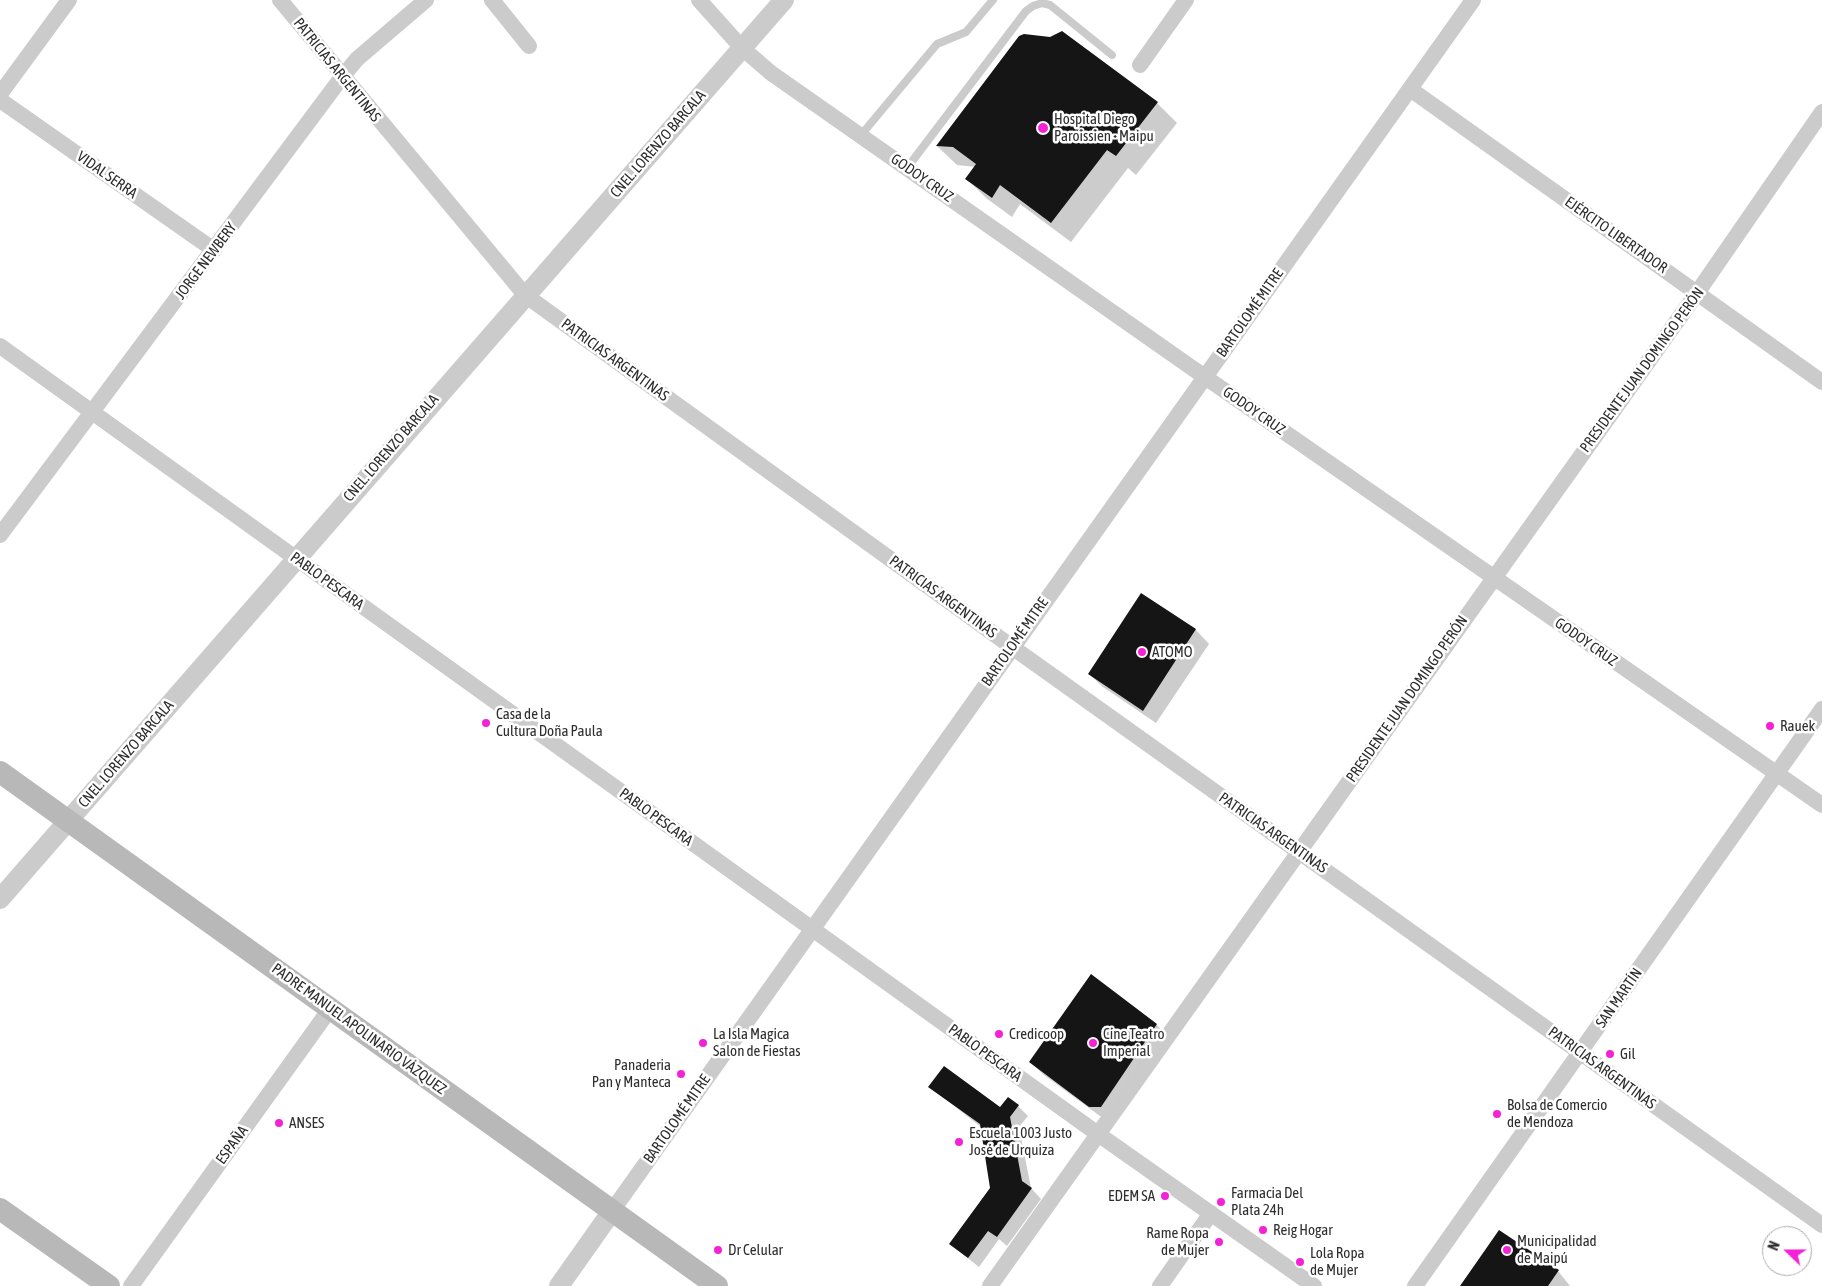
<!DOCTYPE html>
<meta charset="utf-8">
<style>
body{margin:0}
#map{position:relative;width:1822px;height:1286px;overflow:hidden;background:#fff;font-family:"Asap Condensed",sans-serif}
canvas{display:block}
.north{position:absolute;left:1762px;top:1226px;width:50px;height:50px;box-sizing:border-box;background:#fff;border:1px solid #ababab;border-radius:50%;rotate:292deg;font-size:14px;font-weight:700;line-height:20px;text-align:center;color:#2e2e2e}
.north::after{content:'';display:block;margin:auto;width:18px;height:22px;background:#f422d7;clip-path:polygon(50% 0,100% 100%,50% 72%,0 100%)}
</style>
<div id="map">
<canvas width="1822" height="1286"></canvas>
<div class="north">N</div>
</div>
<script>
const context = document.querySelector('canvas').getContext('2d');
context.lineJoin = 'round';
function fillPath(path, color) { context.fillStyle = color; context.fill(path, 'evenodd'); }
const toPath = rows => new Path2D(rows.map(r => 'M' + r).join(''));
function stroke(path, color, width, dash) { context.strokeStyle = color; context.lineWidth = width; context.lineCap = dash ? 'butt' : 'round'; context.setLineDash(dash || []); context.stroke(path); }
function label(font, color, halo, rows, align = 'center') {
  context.font = font + ' "Asap Condensed",sans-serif'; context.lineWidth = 5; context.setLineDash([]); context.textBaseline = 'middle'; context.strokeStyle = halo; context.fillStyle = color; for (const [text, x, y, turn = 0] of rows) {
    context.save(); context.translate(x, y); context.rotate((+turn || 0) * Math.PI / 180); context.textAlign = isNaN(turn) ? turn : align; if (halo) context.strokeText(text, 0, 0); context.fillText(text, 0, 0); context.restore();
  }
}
fillPath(toPath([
 [1157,103,1177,123,1136,175,1128,168,1071,242,1020,204,1012,217,986,198,967,179,976,167,957,165,937,146],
 [1142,595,1196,630,1209,644,1156,723,1103,687,1089,674],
 [1156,1024,1169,1038,1104,1119,1044,1075,1030,1062],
 [930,1087,1001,1109,1018,1106,1028,1116,1019,1127,1031,1188,1041,1199,1007,1246,999,1239,979,1267,950,1244,992,1188,981,1127],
 [1558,1271,1570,1286,1462,1286]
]), '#0003');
fillPath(toPath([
 [1062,31,1158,102,1116,156,1107,150,1051,223,1000,185,992,198,965,179,976,164,953,147,936,146,1019,36,1024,34,1050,37],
 [1141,593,1196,629,1143,711,1088,674],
 [1091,974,1157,1024,1101,1107,1089,1107,1029,1062],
 [944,1066,1000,1107,1008,1097,1019,1105,1010,1117,1022,1181,1032,1188,997,1237,988,1231,968,1258,949,1244,990,1188,980,1124,928,1087],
 [1499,1230,1559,1270,1548,1286,1460,1286]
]), '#151515');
stroke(toPath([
 [861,135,937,44,966,32,993,0],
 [907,168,1026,11,1033,6,1042,3,1050,5,1112,55]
]), '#cbcbcb', 8);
stroke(toPath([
 [280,0,525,295,1012,647,1822,1225],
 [492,0,529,46],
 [699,0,742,48,771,73,1205,377,1822,805],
 [1140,65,1186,0],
 [1410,89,1822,382],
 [0,94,69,0],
 [0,100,214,250],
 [0,346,1098,1134,1314,1286],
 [0,535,342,77,357,59,426,0],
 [612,1211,1473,0],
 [131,1286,330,1009],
 [990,1286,1697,293,1822,112],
 [1160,1286,1211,1213],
 [1415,1286,1822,709]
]), '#cbcbcb', 16);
stroke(toPath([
 [0,899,784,0],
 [559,1286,612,1211]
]), '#cbcbcb', 20);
stroke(toPath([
 [0,772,717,1286],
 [0,1209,109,1286]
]), '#b8b8b8', 22);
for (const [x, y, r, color] of [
 [1043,128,6,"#f422d7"],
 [1142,652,5,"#f422d7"],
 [486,723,5,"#f422d7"],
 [1770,726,5,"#f422d7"],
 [999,1034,5,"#f422d7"],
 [703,1043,5,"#f422d7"],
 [1093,1043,5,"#f422d7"],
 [1610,1054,5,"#f422d7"],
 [681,1074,5,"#f422d7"],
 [1497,1114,5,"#f422d7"],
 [279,1123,5,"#f422d7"],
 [959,1142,5,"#f422d7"],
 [1165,1196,5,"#f422d7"],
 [1221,1202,5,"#f422d7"],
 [1263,1230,5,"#f422d7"],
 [1219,1242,5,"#f422d7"],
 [718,1250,5,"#f422d7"],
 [1507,1250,5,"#f422d7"],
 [1300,1262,5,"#f422d7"]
]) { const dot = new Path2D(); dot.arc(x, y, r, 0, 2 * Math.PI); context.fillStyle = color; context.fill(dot); stroke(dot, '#fff', 2); }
label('15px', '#2e2e2e', '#fff', [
 ["PATRICIAS ARGENTINAS",337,70,51],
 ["CNEL. LORENZO BARCALA",658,144,-49],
 ["VIDAL SERRA",107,175,35],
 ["GODOY CRUZ",922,178,35],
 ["EJÉRCITO LIBERTADOR",1616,235,35],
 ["JORGE NEWBERY",206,261,-53],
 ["BARTOLOMÉ MITRE",1250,313,-55],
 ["PATRICIAS ARGENTINAS",615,360,36],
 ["PRESIDENTE JUAN DOMINGO PERÓN",1642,370,-54],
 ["GODOY CRUZ",1254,411,35],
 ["CNEL. LORENZO BARCALA",391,448,-49],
 ["PABLO PESCARA",327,581,36],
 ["PATRICIAS ARGENTINAS",943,597,36],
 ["BARTOLOMÉ MITRE",1015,642,-55],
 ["GODOY CRUZ",1586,642,35],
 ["PRESIDENTE JUAN DOMINGO PERÓN",1407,699,-55],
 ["CNEL. LORENZO BARCALA",126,754,-49],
 ["PABLO PESCARA",656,817,36],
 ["PATRICIAS ARGENTINAS",1273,833,35],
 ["SAN MARTÍN",1619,998,-55],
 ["PADRE MANUEL APOLINARIO VÁZQUEZ",359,1029,36],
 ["PABLO PESCARA",985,1053,36],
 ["PATRICIAS ARGENTINAS",1602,1068,36],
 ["BARTOLOMÉ MITRE",677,1119,-55],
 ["ESPAÑA",232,1145,-54]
]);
label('15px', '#2e2e2e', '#fff', [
 ["Hospital Diego",1054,119],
 ["Paroissien - Maipu",1054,136],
 ["ATOMO",1152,652],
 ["Casa de la",496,714],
 ["Cultura Doña Paula",496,731],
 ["Rauek",1780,726],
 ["La Isla Magica",713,1034],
 ["Salon de Fiestas",713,1051],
 ["Credicoop",1009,1034],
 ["Cine Teatro",1103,1034],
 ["Imperial",1103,1051],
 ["Gil",1620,1054],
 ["Panaderia",671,1065,"right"],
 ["Pan y Manteca",671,1082,"right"],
 ["Bolsa de Comercio",1507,1105],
 ["de Mendoza",1507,1122],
 ["ANSES",289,1123],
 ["Escuela 1003 Justo",969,1133],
 ["José de Urquiza",969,1150],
 ["Farmacia Del",1231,1193],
 ["Plata 24h",1231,1210],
 ["EDEM SA",1155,1196,"right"],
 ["Reig Hogar",1273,1230],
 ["Rame Ropa",1209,1233,"right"],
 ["de Mujer",1209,1250,"right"],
 ["Municipalidad",1517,1241],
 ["de Maipú",1517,1258],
 ["Dr Celular",728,1250],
 ["Lola Ropa",1310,1253],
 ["de Mujer",1310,1270]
], 'left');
</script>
